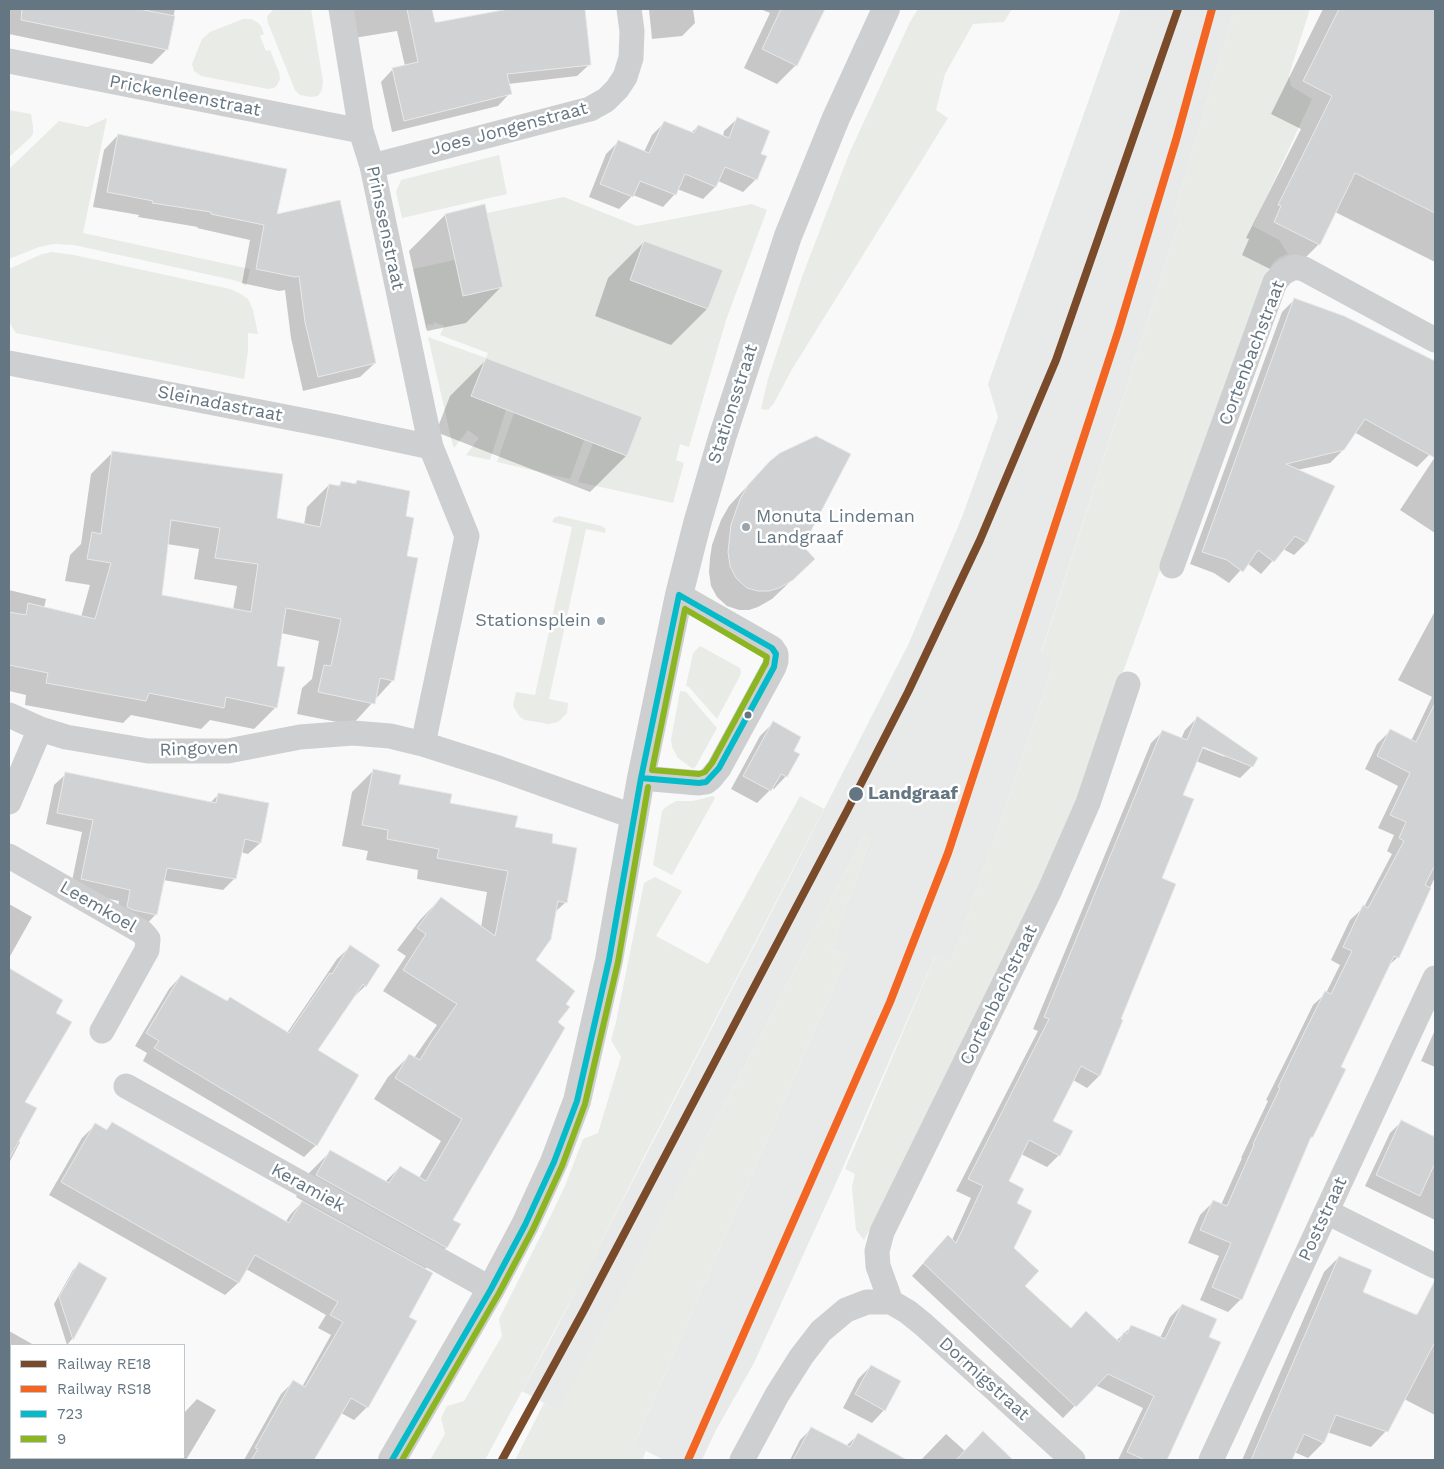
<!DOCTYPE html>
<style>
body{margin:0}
#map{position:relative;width:1444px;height:1469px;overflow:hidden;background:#f9f9f9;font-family:"Work Sans",sans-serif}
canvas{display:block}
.frame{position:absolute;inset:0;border:10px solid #657683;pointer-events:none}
.legend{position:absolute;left:10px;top:1344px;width:175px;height:115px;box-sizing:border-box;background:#fff;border:1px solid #c1c8cd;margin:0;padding:6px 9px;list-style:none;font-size:15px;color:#657683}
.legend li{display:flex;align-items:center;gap:10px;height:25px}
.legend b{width:25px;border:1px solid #c1c8cd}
</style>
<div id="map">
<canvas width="1444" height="1469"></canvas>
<div class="frame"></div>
<ul class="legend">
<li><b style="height:6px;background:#7a4b2a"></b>Railway RE18</li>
<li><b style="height:6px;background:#f26522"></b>Railway RS18</li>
<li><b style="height:6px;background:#05bac9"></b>723</li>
<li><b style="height:6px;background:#8cb621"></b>9</li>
</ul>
</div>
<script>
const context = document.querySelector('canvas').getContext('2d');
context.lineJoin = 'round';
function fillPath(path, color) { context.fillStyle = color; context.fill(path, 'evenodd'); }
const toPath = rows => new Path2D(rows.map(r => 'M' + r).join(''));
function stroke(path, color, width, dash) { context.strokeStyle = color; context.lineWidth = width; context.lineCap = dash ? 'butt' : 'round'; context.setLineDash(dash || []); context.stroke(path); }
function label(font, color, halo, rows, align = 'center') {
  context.font = font + ' "Work Sans",sans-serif'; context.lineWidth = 5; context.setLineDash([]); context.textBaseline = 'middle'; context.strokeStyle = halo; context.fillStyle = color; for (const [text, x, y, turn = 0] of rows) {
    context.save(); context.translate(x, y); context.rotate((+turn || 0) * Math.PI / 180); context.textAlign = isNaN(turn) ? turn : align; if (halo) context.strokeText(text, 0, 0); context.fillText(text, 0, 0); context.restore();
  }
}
fillPath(toPath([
 [1121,9,1235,9,1174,213,1180,220,1041,653,1055,659,1018,771,958,944,950,962,935,956,840,1174,754,1363,716,1430,702,1460,664,1460,634,1445,847,956,831,949,870,839,864,836,736,1083,559,1411,522,1391,551,1339,765,925,909,643,962,517,998,417,988,384]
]), '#e8e9e9');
fillPath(toPath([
 [274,9,311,9,323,81,322,90,318,96,311,97,300,95,295,90,268,23,267,16],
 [918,9,1012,9,1004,22,973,24,945,74,936,110,948,118,791,371,774,403,768,410,761,409,768,379,802,277,849,154,910,22],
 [1235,9,1310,9,1289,75,1291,86,1312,99,1253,226,1279,240,1288,254,1280,257,1274,262,1269,269,1077,799,1038,887,888,1195,864,1240,856,1230,852,1187,855,1174,845,1169,935,956,950,962,958,944,1018,771,1055,659,1041,654,1180,220,1174,213],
 [243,19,251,19,257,22,261,26,264,34,260,36,266,51,270,50,279,72,280,79,277,85,274,88,268,89,201,76,194,71,192,64,202,39,210,32],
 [9,110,31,114,33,127,33,134,31,137,9,157],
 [107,118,83,233,250,269,246,286,240,282,233,280,74,245,54,244,39,247,9,259,9,169,59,121,87,127],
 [499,155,507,194,402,218,396,192,401,180],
 [564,197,637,226,752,204,767,210,726,320,689,447,680,444,676,460,684,463,673,503,578,482,593,443,627,456,642,417,486,358,506,410,490,460,466,455,479,438,468,430,454,448,452,442,428,337,486,358,488,353,440,335,444,326,434,322,433,325,428,324,426,330,413,269,455,260,463,296,503,287,487,213],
 [644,241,723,270,708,309,630,280],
 [52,252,74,255,230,289,239,293,248,299,253,310,258,334,248,333,248,351,244,379,16,333,9,322,9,269,42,254],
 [514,413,584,440,570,479,497,462],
 [559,516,602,526,606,529,605,533,586,529,549,699,568,703,567,713,558,722,549,724,525,720,520,717,513,706,516,692,535,695,572,527,552,522,554,518],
 [700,646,740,668,741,672,740,676,717,719,689,687,686,686,693,653],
 [680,691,686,692,717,728,696,766,693,769,678,758,672,747,671,740],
 [713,796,715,798,672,875,653,865,662,811,666,807,676,801,693,801],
 [800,796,824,809,645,1155,586,1272,485,1460,430,1460,445,1434,441,1418,447,1406,464,1401,502,1336,499,1319,551,1215,565,1186,583,1139,598,1133,621,1057,611,1040,616,1022,644,883,655,877,682,891,656,936,708,964],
 [864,836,870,839,831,949,847,956,634,1445,646,1451,642,1460,515,1460,544,1403,559,1410,736,1083]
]), '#e8ebe6');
fillPath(toPath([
 [9,9,175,9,166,50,152,64,9,34],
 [349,9,431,9,434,23,510,9,584,9,590,64,577,76,508,84,510,93,498,106,392,132,381,82,393,69,405,66,397,31,354,38],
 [649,9,693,9,695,23,682,36,652,39],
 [760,9,823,9,796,65,777,84,744,68,770,13],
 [1323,9,1435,9,1435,262,1335,212,1319,244,1286,277,1242,255,1249,239,1246,238,1301,129,1271,114],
 [737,119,759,155,756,179,743,192,718,181,715,187,703,199,677,189,675,194,663,207,633,195,619,209,589,197,606,154,618,142,644,152,652,135,664,123,691,133,698,126,723,136,724,131],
 [118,135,276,215,375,363,360,377,303,391,291,338,285,290,279,291,242,283,250,240,197,228,198,227,138,217,139,215,93,207,104,150],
 [445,215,502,286,466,323,427,331,409,251],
 [644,242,707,309,671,345,595,316,608,278],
 [1295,299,1344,317,1435,362,1435,444,1430,454,1417,467,1354,432,1343,450,1330,463,1297,470,1333,487,1306,543,1294,555,1283,549,1261,574,1247,563,1229,583,1214,573,1190,564,1282,312],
 [486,360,626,456,590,492,436,432,450,396],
 [113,452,276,519,304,525,307,507,329,485,337,487,342,482,354,485,357,481,404,517,405,557,393,680,352,725,297,714,302,688,312,679,319,641,281,633,276,667,276,707,254,729,210,720,201,729,131,715,123,723,25,705,26,695,9,691,9,590,46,599,44,608,81,617,90,585,65,581,70,555,81,544,91,474],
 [167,544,199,549,194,579,237,586,233,610,161,596],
 [1435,457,1435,533,1400,510],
 [751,482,801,546,794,578,772,599,758,607,749,610,739,610,727,606,717,597,711,586,709,572,710,558,712,545,721,520,729,506],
 [1435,611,1435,877,1398,957,1387,967,1339,1067,1312,1137,1309,1140,1241,1299,1228,1312,1200,1300,1219,1256,1188,1243,1200,1215,1213,1202,1221,1205,1242,1158,1241,1158,1268,1101,1266,1100,1292,1048,1313,1005,1326,993,1340,965,1331,960,1350,920,1364,907,1392,854,1387,851,1394,835,1378,828,1398,786,1365,769,1377,744,1390,731,1411,741,1432,697,1398,680],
 [1197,718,1252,766,1240,778,1196,761,1182,795,1160,879,1119,1020,1122,1020,1099,1076,1087,1088,1073,1080,1052,1122,1059,1155,1047,1167,1021,1154,1007,1181,1015,1204,1012,1248,1023,1286,1070,1329,1116,1341,1132,1326,1160,1338,1170,1317,1182,1305,1207,1337,1220,1343,1166,1460,1118,1460,1143,1408,1095,1385,1063,1418,912,1276,936,1249,952,1240,971,1198,956,1191,1038,1031,1033,1029,1151,743,1163,731,1181,739,1185,730],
 [1198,743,1221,752,1225,757,1197,746],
 [773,723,792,751,786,776,774,789,772,788,757,803,731,789,760,736],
 [373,771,397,785,514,828,550,844,566,902,554,913,534,961,565,1004,451,1220,446,1248,424,1270,408,1318,367,1407,354,1420,341,1413,313,1460,244,1460,281,1394,293,1382,302,1387,331,1335,318,1328,326,1315,246,1269,238,1283,225,1295,49,1195,82,1138,95,1125,105,1131,112,1124,285,1223,290,1215,303,1201,296,1197,309,1173,330,1152,385,1182,400,1167,419,1178,441,1141,374,1099,388,1077,409,1056,414,1058,437,1025,383,991,406,956,397,950,420,920,441,898,481,927,487,892,417,879,418,870,366,860,368,851,342,846,352,792],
 [66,774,210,803,219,794,268,804,260,843,248,854,240,852,234,879,223,890,163,880,156,914,145,926,116,918,119,901,70,891,82,832,46,824,54,785],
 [9,904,32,917,9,958],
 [350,947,365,986,353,998,316,1051,316,1145,304,1157,143,1061,147,1053,135,1046,169,989,181,976,287,1033,337,959],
 [9,969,62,1000,54,1013,24,1102,17,1141,20,1142,9,1163],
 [1435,1030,1435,1067,1421,1061],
 [1401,1122,1432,1137,1435,1134,1435,1220,1365,1186,1390,1133],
 [1339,1257,1362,1292,1415,1316,1421,1309,1435,1317,1435,1415,1404,1399,1386,1431,1371,1447,1327,1432,1323,1443,1308,1458,1294,1452,1291,1460,1242,1460,1324,1272],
 [79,1264,106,1278,72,1339,67,1345,54,1304,73,1270],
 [9,1331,34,1345,11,1345,11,1424,9,1423],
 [871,1366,884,1410,872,1423,843,1408,858,1379],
 [197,1399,216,1410,186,1460,73,1460,69,1458,184,1458,184,1413],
 [812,1428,846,1446,858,1435,901,1459,900,1460,790,1460,800,1440],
 [983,1433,1012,1460,921,1460,946,1434,965,1451]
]), '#0003');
const building = toPath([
 [22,9,139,9,175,16,168,50,21,20,22,9],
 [407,9,432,9,435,22,439,22,508,9,585,9,591,65,507,74,512,94,404,121,392,68,418,62,407,9],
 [781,9,825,9,797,66,762,49,781,9],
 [1339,9,1435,9,1435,213,1355,173,1320,245,1274,222,1281,206,1278,205,1332,96,1303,81,1339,9],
 [737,117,770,131,761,154,767,156,757,180,725,167,716,187,685,174,676,195,640,181,633,197,600,184,618,140,649,153,664,121,694,133,698,125,729,138,737,117],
 [118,134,287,169,277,214,340,200,376,363,318,377,305,322,299,276,295,277,256,269,264,225,211,214,211,212,152,203,153,201,107,192,118,134],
 [485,204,503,287,463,296,445,214,485,204],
 [644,241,723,270,708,309,630,280,644,241],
 [1294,298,1344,316,1435,361,1435,458,1365,419,1344,450,1286,464,1335,486,1307,543,1295,536,1274,562,1258,550,1243,572,1227,560,1202,552,1294,298],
 [486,358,642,417,627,456,471,396,486,358],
 [816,436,851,454,803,546,815,559,793,580,779,588,769,591,758,591,747,588,736,578,730,566,728,552,731,525,740,499,748,485,770,461,780,453,816,436],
 [112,451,283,474,277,518,320,527,329,484,340,486,341,481,356,484,357,480,410,491,406,516,414,518,407,556,418,558,394,681,380,678,375,704,318,692,324,665,331,666,341,619,286,608,277,666,285,667,277,708,226,697,224,708,149,693,146,701,46,683,48,673,9,665,9,612,26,615,28,603,95,619,111,563,87,559,92,532,101,534,112,451],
 [171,520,220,528,215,558,258,564,251,612,162,595,171,520],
 [1435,703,1435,865,1425,885,1431,888,1399,958,1394,956,1341,1067,1346,1069,1313,1137,1311,1137,1242,1300,1212,1287,1231,1243,1200,1230,1213,1200,1227,1206,1254,1145,1253,1144,1280,1088,1278,1087,1304,1033,1325,991,1331,994,1352,951,1343,947,1363,905,1368,908,1404,841,1399,838,1406,822,1390,815,1410,773,1377,756,1390,729,1416,742,1435,703],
 [1197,716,1258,758,1253,767,1203,747,1183,795,1194,799,1162,878,1176,884,1121,1019,1123,1020,1100,1076,1081,1066,1053,1121,1073,1131,1060,1156,1029,1140,1009,1181,1024,1189,1017,1203,1032,1211,1014,1248,1039,1271,1025,1286,1071,1328,1086,1311,1119,1342,1124,1332,1127,1334,1131,1325,1165,1339,1182,1304,1217,1319,1209,1337,1221,1342,1167,1460,1145,1460,1127,1452,1154,1396,1108,1374,1076,1407,923,1263,948,1235,956,1243,983,1186,968,1179,1049,1019,1044,1017,1162,730,1187,740,1197,716],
 [773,721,801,737,794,751,800,754,787,777,781,774,771,791,743,776,773,721],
 [373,769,401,775,399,784,452,794,450,803,518,816,515,827,553,834,552,843,577,848,567,903,558,901,551,939,536,960,575,991,566,1004,570,1007,558,1022,565,1028,453,1220,461,1224,447,1248,316,1175,330,1150,389,1183,400,1166,426,1181,462,1119,395,1078,409,1054,420,1060,430,1043,457,1004,403,970,426,934,417,928,441,897,495,936,508,871,437,858,439,849,387,839,388,830,362,825,373,769],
 [65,772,216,803,218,793,269,803,261,843,245,839,236,879,167,868,157,915,133,910,127,907,130,890,81,879,93,820,57,813,65,772],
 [350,945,380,965,366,987,363,984,318,1050,359,1075,317,1146,154,1048,159,1041,146,1033,181,975,227,1001,230,997,289,1033,330,973,332,974,350,945],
 [9,968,63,1000,56,1013,72,1022,25,1102,37,1108,9,1159,9,968],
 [1401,1120,1435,1137,1435,1163,1420,1196,1376,1175,1401,1120],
 [112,1122,289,1223,302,1201,433,1273,409,1317,417,1321,368,1408,351,1398,314,1460,251,1460,258,1449,255,1448,293,1380,305,1387,343,1322,330,1315,338,1302,255,1255,239,1283,61,1182,95,1123,107,1130,112,1122],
 [1339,1256,1372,1270,1363,1292,1417,1315,1435,1280,1435,1342,1388,1432,1336,1415,1324,1443,1304,1434,1292,1460,1251,1460,1339,1256],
 [79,1262,107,1278,73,1340,59,1297,79,1262],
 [871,1365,901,1381,885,1411,855,1394,871,1365],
 [811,1427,850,1447,858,1433,907,1460,793,1460,811,1427],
 [983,1431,1013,1460,956,1460,983,1431]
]);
fillPath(building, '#d0d2d3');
stroke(building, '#e8e8e8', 1);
stroke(toPath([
 [341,9,361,131,372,166,431,447,467,536,423,744,498,768,635,817],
 [9,61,361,131],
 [372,166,590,109,606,100,617,89,625,77,631,58,632,31,629,9],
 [9,363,332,426,431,447],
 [1172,566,1275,282,1283,273,1294,267,1304,269,1435,340],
 [9,715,40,729,66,737,148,751,228,751,300,737,353,733,390,736,423,744],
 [641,778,699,783,706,782,711,778,719,768,774,667,776,661,776,654,772,648,679,595],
 [9,802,40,729],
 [9,856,142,932,148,939,147,950,102,1031],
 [126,1086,491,1289],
 [1327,1212,1435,1266],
 [891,1302,878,1266,877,1251,882,1232,1049,892,1088,803,1128,684],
 [891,1302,908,1312,924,1325,1073,1460],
 [742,1460,777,1395,801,1357,821,1331,846,1310,867,1302,891,1302],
 [1211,1460,1435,978]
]), '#cecfd0', 25);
stroke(toPath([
 [392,1460,491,1289,525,1225,554,1162,577,1101,609,960,641,778,679,595,697,524,722,438,788,236,836,118,886,9]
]), '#cecfd0', 28);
stroke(toPath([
 [679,595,772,648,776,654,774,667,719,768,706,782,699,783,641,778,679,595],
 [392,1460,491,1289,525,1225,554,1162,577,1101,609,960,641,778]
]), '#05bac9', 6);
stroke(toPath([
 [685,609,767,657,766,663,712,763,705,772,699,774,652,770,685,609],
 [402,1460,499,1293,533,1229,562,1166,585,1104,618,962,648,787]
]), '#8cb621', 6);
stroke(toPath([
 [502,1460,584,1310,848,809,908,692,980,540,1056,360,1178,9]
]), '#7a4b2a', 8);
stroke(toPath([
 [688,1460,890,1002,948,853,1118,332,1176,140,1212,9]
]), '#f26522', 8);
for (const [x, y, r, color] of [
 [746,527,5,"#99a4ac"],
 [601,621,5,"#99a4ac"],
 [748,715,4.5,"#657683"],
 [856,794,8,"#657683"]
]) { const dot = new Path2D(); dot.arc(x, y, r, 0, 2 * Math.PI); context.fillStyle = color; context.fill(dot); stroke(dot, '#fff', 2); }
label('18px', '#657683', '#fff', [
 ["Prickenleenstraat",185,96,11],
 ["Joes Jongenstraat",509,129,-15],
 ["Prinssenstraat",385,228,78],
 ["Cortenbachstraat",1252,353,-69],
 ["Sleinadastraat",220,404,11],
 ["Stationsstraat",733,404,-72],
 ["Ringoven",199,749,-2],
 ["Leemkoel",98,907,30],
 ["Cortenbachstraat",999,995,-64],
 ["Keramiek",308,1188,29],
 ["Poststraat",1323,1219,-65],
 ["Dormigstraat",984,1379,42]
]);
label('18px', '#657683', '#fff', [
 ["Monuta Lindeman",756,517],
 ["Landgraaf",756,538],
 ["Stationsplein",591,621,"right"]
], 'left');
label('bold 18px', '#657683', '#fff', [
 ["Landgraaf",868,794]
], 'left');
</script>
